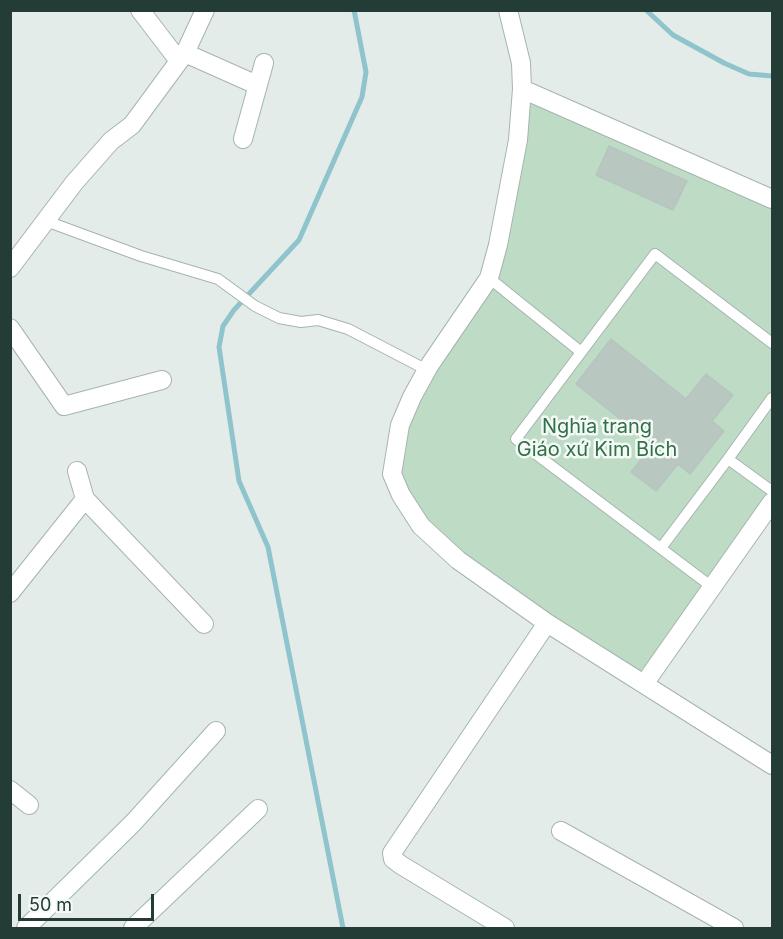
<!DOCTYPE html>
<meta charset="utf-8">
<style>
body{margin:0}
#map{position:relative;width:783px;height:939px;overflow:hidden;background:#e3ece8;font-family:Inter,sans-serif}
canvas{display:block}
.frame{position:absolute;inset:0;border:12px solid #243c36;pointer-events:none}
.scale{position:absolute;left:18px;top:894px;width:136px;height:27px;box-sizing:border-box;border:3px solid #243c36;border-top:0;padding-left:8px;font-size:18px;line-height:21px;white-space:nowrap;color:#243c36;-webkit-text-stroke:4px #f4f9f6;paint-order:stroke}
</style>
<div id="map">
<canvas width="783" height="939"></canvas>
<div class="frame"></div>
<div class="scale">50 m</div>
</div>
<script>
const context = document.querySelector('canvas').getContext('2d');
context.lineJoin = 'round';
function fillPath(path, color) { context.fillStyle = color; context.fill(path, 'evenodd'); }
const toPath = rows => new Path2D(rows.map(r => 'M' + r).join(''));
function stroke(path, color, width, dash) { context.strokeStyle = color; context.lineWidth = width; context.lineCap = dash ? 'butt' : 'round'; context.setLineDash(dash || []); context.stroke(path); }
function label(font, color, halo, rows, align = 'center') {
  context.font = font + ' Inter,sans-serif'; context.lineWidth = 5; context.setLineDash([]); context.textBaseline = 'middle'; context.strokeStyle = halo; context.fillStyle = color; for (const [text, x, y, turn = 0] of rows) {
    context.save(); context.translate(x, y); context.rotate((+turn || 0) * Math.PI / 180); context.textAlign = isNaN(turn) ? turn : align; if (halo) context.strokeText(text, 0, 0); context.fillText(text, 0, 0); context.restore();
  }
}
fillPath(toPath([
 [528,98,772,206,772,493,643,676,550,617,463,556,426,522,399,474,407,426,429,379,492,285]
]), '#bedbc6');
stroke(toPath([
 [646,10,673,35,724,63,749,74,772,76],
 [343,928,268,547,239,481,219,347,223,326,234,310,299,240,362,97,366,72,354,10]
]), '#90c4cd', 5);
const building = toPath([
 [609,146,687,181,673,210,596,175,609,146],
 [611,339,686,399,706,374,733,395,712,421,724,431,690,474,678,464,656,491,631,472,653,445,576,384,611,339]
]);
fillPath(building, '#b9c7c1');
stroke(building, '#b6c5bf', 1.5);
const lane = toPath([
 [46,221,141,256,218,279,255,306,279,318,301,322,318,320,348,329,427,370],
 [489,278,581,352],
 [772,398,728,459,772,491],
 [661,548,728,459],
 [712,587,516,439,655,254,772,343]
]);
const street = toPath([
 [140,10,179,61],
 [508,10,521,63,522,89,518,140,498,245,489,278,429,366,412,397,400,425,392,474,401,495,421,526,458,560,547,623,772,765],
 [185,53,257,85],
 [522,89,772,199],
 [243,139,264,63],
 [10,268,74,183,111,141,132,125,185,53,205,10],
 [10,328,64,406,162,380],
 [77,471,85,499,204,624],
 [10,593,85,499],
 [644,684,772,502],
 [10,790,29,805],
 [561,831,734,928],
 [26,928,133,823,216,731],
 [133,928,258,809],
 [505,928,401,865,393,859,392,853,547,623]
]);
stroke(lane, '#a6b4af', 12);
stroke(street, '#a6b4af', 20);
stroke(lane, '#fff', 10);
stroke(street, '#fff', 18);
label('20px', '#317049', '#f4f9f6', [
 ["Nghĩa trang",597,427],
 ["Giáo xứ Kim Bích",597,450]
]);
</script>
